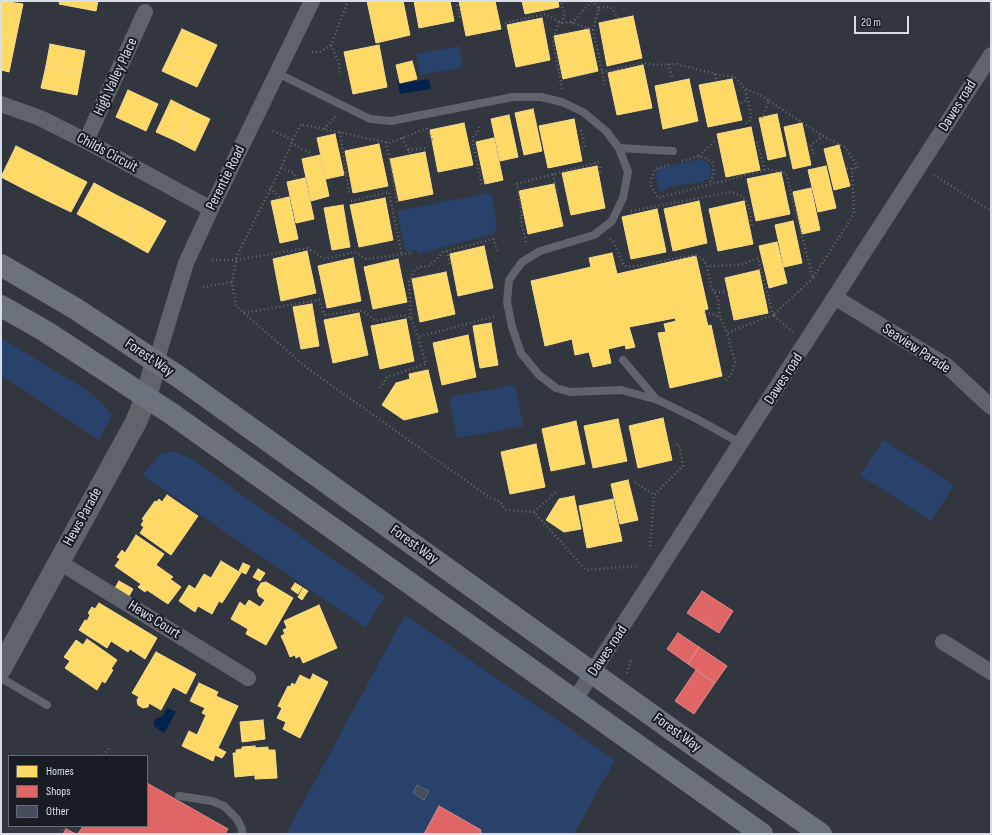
<!DOCTYPE html>
<style>
body{margin:0}
#map{position:relative;width:992px;height:835px;overflow:hidden;background:#32363e;font-family:"Sofia Sans Condensed",sans-serif}
canvas{display:block}
.frame{position:absolute;inset:0;border:2px solid #d9dfe9;pointer-events:none}
.legend{position:absolute;left:8px;top:755px;width:140px;height:72px;box-sizing:border-box;background:#181d24;border:1px solid #656b73;margin:0;padding:5px 7px;list-style:none;font-size:12px;color:#d9dfe9}
.legend li{display:flex;align-items:center;gap:8px;height:20px}
.legend b{width:20px;border:1px solid #656b73}
.scale{position:absolute;left:854px;top:16px;width:55px;height:18px;box-sizing:border-box;border:2px solid #d9dfe9;border-top:0;padding-left:5px;font-size:12px;line-height:14px;white-space:nowrap;color:#d9dfe9;-webkit-text-stroke:3px #181d24;paint-order:stroke}
</style>
<div id="map">
<canvas width="992" height="835"></canvas>
<div class="frame"></div>
<ul class="legend">
<li><b style="height:11px;background:#ffd966"></b>Homes</li>
<li><b style="height:11px;background:#e06666"></b>Shops</li>
<li><b style="height:11px;background:#434d5e"></b>Other</li>
</ul>
<div class="scale">20 m</div>
</div>
<script>
const context = document.querySelector('canvas').getContext('2d');
context.lineJoin = 'round';
function fillPath(path, color) { context.fillStyle = color; context.fill(path, 'evenodd'); }
const toPath = rows => new Path2D(rows.map(r => 'M' + r).join(''));
function stroke(path, color, width, dash) { context.strokeStyle = color; context.lineWidth = width; context.lineCap = dash ? 'butt' : 'round'; context.setLineDash(dash || []); context.stroke(path); }
function label(font, color, halo, rows, align = 'center') {
  context.font = font + ' "Sofia Sans Condensed",sans-serif'; context.lineWidth = 4; context.setLineDash([]); context.textBaseline = 'middle'; context.strokeStyle = halo; context.fillStyle = color; for (const [text, x, y, turn = 0] of rows) {
    context.save(); context.translate(x, y); context.rotate((+turn || 0) * Math.PI / 180); context.textAlign = isNaN(turn) ? turn : align; if (halo) context.strokeText(text, 0, 0); context.fillText(text, 0, 0); context.restore();
  }
}
fillPath(toPath([
 [459,46,463,67,420,75,416,54],
 [700,159,709,164,712,174,708,179,697,183,669,187,659,193,656,176,658,168],
 [487,193,492,195,497,226,493,234,418,254,417,250,408,252,405,250,397,211],
 [1,338,82,387,100,401,112,415,99,440,1,375],
 [515,385,523,426,457,438,449,397],
 [883,440,954,485,931,521,860,475],
 [175,452,190,458,385,596,366,628,142,475,161,453],
 [405,615,615,760,574,834,286,834]
]), '#29426b');
fillPath(toPath([
 [429,79,431,89,400,94,398,84],
 [167,708,176,712,164,733,154,726,154,722,155,719,163,716]
]), '#05224e');
const homes = toPath([
 [1,1,23,4,16,38,1,35,1,1],
 [60,1,98,1,96,11,59,4,60,1],
 [367,1,403,1,410,35,376,43,367,1],
 [414,1,450,1,454,21,419,28,414,1],
 [459,1,495,1,501,29,466,36,459,1],
 [522,1,558,1,559,7,525,14,522,1],
 [633,16,642,58,607,66,599,23,633,16],
 [542,18,550,60,516,67,507,25,542,18],
 [182,29,217,45,207,66,172,50,182,29],
 [589,29,598,71,563,79,554,36,589,29],
 [1,35,16,38,9,72,1,70,1,35],
 [50,44,85,51,81,73,46,66,50,44],
 [379,45,387,87,353,94,344,52,379,45],
 [172,50,207,66,197,87,162,71,172,50],
 [412,61,417,79,400,83,396,65,412,61],
 [643,65,652,108,617,115,608,73,643,65],
 [46,66,81,73,77,95,41,88,46,66],
 [689,79,698,121,663,129,655,86,689,79],
 [732,79,742,120,708,127,699,85,732,79],
 [128,90,158,104,146,131,116,117,128,90],
 [171,100,191,110,176,141,156,132,171,100],
 [533,109,542,151,524,155,515,113,533,109],
 [191,110,210,119,195,151,176,141,191,110],
 [777,114,786,156,768,160,759,118,777,114],
 [509,115,518,157,500,161,491,119,509,115],
 [574,119,582,161,548,168,539,126,574,119],
 [464,123,473,165,438,172,430,130,464,123],
 [802,123,811,165,793,169,784,127,802,123],
 [751,127,760,170,726,177,717,134,751,127],
 [335,134,344,175,326,179,317,138,335,134],
 [494,138,503,180,485,184,476,142,494,138],
 [379,144,388,186,353,193,345,151,379,144],
 [839,145,850,186,834,190,824,149,839,145],
 [16,146,40,158,24,189,1,177,16,146],
 [425,152,433,194,399,201,390,159,425,152],
 [320,155,329,196,311,201,302,159,320,155],
 [40,158,63,170,48,201,24,189,40,158],
 [597,166,605,208,571,215,562,173,597,166],
 [826,166,836,208,818,212,808,170,826,166],
 [63,170,87,182,71,212,48,201,63,170],
 [781,172,790,214,756,221,747,179,781,172],
 [305,178,314,219,296,223,287,182,305,178],
 [94,183,118,196,101,227,77,214,94,183],
 [554,184,563,226,528,234,519,191,554,184],
 [811,188,820,230,802,234,793,192,811,188],
 [118,196,142,208,125,240,101,227,118,196],
 [289,197,298,239,280,243,271,201,289,197],
 [385,198,393,240,359,247,350,205,385,198],
 [699,201,707,243,673,251,664,209,699,201],
 [744,201,753,244,718,251,709,209,744,201],
 [343,205,350,247,332,250,324,208,343,205],
 [142,208,166,221,148,253,125,240,142,208],
 [657,209,666,252,631,259,622,217,657,209],
 [793,221,802,263,784,267,775,225,793,221],
 [777,242,787,283,769,288,759,246,777,242],
 [484,246,493,288,458,296,450,254,484,246],
 [307,251,316,293,281,301,273,259,307,251],
 [612,253,617,274,696,256,708,309,704,310,708,326,711,325,722,376,670,388,658,333,666,332,664,324,676,321,675,318,629,327,635,347,626,349,625,345,608,349,611,363,593,367,589,352,575,355,572,339,545,346,531,281,591,267,589,258,612,253],
 [353,258,361,301,327,308,318,266,353,258],
 [398,259,407,302,373,309,364,267,398,259],
 [759,270,768,313,734,320,725,278,759,270],
 [446,272,455,314,420,322,412,279,446,272],
 [312,304,319,346,301,349,293,307,312,304],
 [359,313,368,355,333,363,324,320,359,313],
 [406,319,414,361,380,369,371,326,406,319],
 [491,323,498,365,480,368,473,326,491,323],
 [468,335,476,377,442,385,433,343,468,335],
 [428,370,438,412,404,420,382,405,396,383,410,379,409,374,428,370],
 [663,418,672,460,638,468,629,426,663,418],
 [618,419,627,461,593,468,584,426,618,419],
 [576,421,585,464,551,471,542,429,576,421],
 [536,444,545,487,510,494,501,452,536,444],
 [628,480,638,520,620,524,611,484,628,480],
 [167,495,198,516,171,555,140,533,144,527,141,525,144,520,142,519,155,501,157,502,159,499,162,502,167,495],
 [574,496,581,529,564,532,546,520,559,499,574,496],
 [613,499,622,541,587,548,579,506,613,499],
 [136,535,164,554,156,565,173,577,170,579,181,587,168,604,147,590,145,592,138,587,141,584,115,566,120,559,117,557,122,550,125,553,136,535],
 [221,561,241,573,222,603,219,601,212,614,198,606,195,612,179,601,189,585,195,589,204,574,211,578,221,561],
 [243,563,250,566,246,574,239,571,243,563],
 [258,569,265,573,260,581,253,577,258,569],
 [119,581,133,589,129,596,115,588,119,581],
 [266,582,293,598,266,645,246,634,248,629,231,619,240,602,245,606,249,600,260,607,265,600,259,596,257,590,261,583,266,582],
 [295,583,302,587,298,594,291,589,295,583],
 [303,588,308,591,302,600,298,597,303,588],
 [99,603,157,638,145,659,130,649,128,652,111,641,107,648,79,630,85,620,87,621,90,615,88,613,92,607,95,609,99,603],
 [319,605,337,648,303,663,300,656,296,658,295,655,290,657,286,647,281,636,285,634,283,630,287,628,284,621,319,605],
 [87,639,117,660,111,669,113,670,105,683,102,681,97,690,65,668,70,661,64,657,76,640,83,645,87,639],
 [156,652,196,674,186,694,173,687,161,710,149,703,148,707,143,708,138,705,137,700,139,697,132,693,156,652],
 [313,674,328,682,300,738,283,729,286,722,277,718,282,708,278,706,288,686,290,687,292,683,295,685,300,675,310,680,313,674],
 [199,683,218,692,216,696,238,706,218,748,226,752,222,758,215,755,213,761,182,746,189,731,197,735,206,715,202,713,205,708,190,701,199,683],
 [263,720,265,739,242,742,240,722,263,720],
 [255,746,255,748,268,747,268,750,275,750,277,778,255,779,255,775,235,777,233,753,236,753,236,750,242,749,242,747,255,746]
]);
fillPath(homes, '#ffd966');
stroke(homes, '#f4db8d', 1);
const shops = toPath([
 [702,591,733,611,719,633,687,613,702,591],
 [678,633,699,647,688,664,667,649,678,633],
 [699,647,727,666,715,683,688,664,699,647],
 [696,670,715,683,694,714,675,701,696,670],
 [147,783,228,829,225,834,78,834,83,826,147,826,147,783],
 [439,806,481,830,480,832,483,834,424,834,439,806],
 [66,829,76,834,63,834,66,829]
]);
fillPath(shops, '#e06666');
stroke(shops, '#de8a8d', 1);
const building = toPath([
 [417,785,429,791,424,800,413,793,417,785]
]);
fillPath(building, '#434d5e');
stroke(building, '#656970', 1);
stroke(toPath([
 [456,1,460,18],
 [592,1,599,8,593,30],
 [599,8,607,7,613,9,618,19],
 [559,22,553,39,562,89],
 [505,23,545,14,562,23,564,15,561,1],
 [562,23,570,22,593,30,605,85],
 [572,23,592,1],
 [331,45,339,63,340,74],
 [312,52,320,52,331,45,348,1],
 [668,64,673,79],
 [602,72,645,63,655,65,677,64,719,75,735,77,745,89,750,108,751,120,744,125],
 [715,74,716,80],
 [746,89,764,97,769,101,762,118],
 [769,101,823,136,846,148,858,168,845,169],
 [741,103,748,99],
 [479,127,477,134,473,136,473,143,482,186],
 [427,128,432,140],
 [324,129,336,116],
 [581,130,585,147,581,149],
 [273,131,293,140,281,168,294,173,296,180],
 [340,132,349,193],
 [402,138,411,155],
 [293,140,301,124,389,143,425,129],
 [386,142,398,205],
 [757,142,765,170],
 [291,143,310,153,311,157],
 [408,150,427,148],
 [814,154,811,145,823,136],
 [699,156,714,142],
 [682,161,699,156,705,158,713,163,714,172,710,184],
 [669,165,655,169,650,184,658,198,769,169,786,173,813,278,854,214,852,168],
 [600,167,600,172],
 [281,168,237,256,232,282,236,306,307,368,489,497,499,501,506,510,534,512,586,570,636,566],
 [553,174,557,191],
 [934,175,991,211],
 [270,188,282,199],
 [351,201,389,192,402,255],
 [631,211,731,192,742,196,749,206,752,225],
 [610,239,613,241,624,266,631,267,694,255,702,258,707,266],
 [526,242,520,216,522,215,517,184,599,162],
 [447,251,450,264],
 [212,260,236,260,307,248,325,259,355,252,366,259,413,253],
 [203,287,232,282],
 [715,292,728,292],
 [705,312,720,317,718,299,711,286,707,266,740,265,758,258,773,315,727,333,720,317],
 [244,313,319,300,325,315,358,310,366,313,376,321,404,315,411,318,418,337],
 [411,318,409,282,414,271,419,267,430,266,443,252,493,239,497,251],
 [793,332,773,315,813,278],
 [726,380,732,373,735,362,727,333],
 [380,388,387,377,426,364,418,337,497,316],
 [635,482,654,495],
 [534,512,557,491],
 [650,546,654,495,683,466,679,444,673,445],
 [627,673,631,660],
 [104,756,109,748],
 [60,834,65,826]
]), '#666a6f', 2.5, [1, 3]);
stroke(toPath([
 [277,73,370,119,391,121,513,97,541,97,562,102,583,112,606,131,619,148,628,172,623,198,612,221,594,235,540,251,522,262,509,280,507,302,512,327,521,353,539,375,556,388,570,392,621,390,658,400,697,419,742,444],
 [619,148,673,151],
 [623,360,657,400],
 [1,678,47,705],
 [179,796,212,801,224,806,237,819,242,829,242,834]
]), '#60646a', 8);
stroke(toPath([
 [1,104,40,118,86,141,211,209],
 [86,141,145,12],
 [836,298,947,366,991,407],
 [156,362,186,263,211,209,312,1],
 [59,562,248,678],
 [943,642,991,672],
 [574,701,991,55]
]), '#60646a', 16);
stroke(toPath([
 [1,668,136,422,146,397,156,362]
]), '#60646a', 22);
stroke(toPath([
 [1,265,76,309,179,377,696,747,821,834],
 [1,306,45,331,172,414,762,834]
]), '#6c727c', 22);
label('15px', '#d9dfe9', '#181d24', [
 ["High Valley Place",116,77,-65],
 ["Dawes road",958,106,-58],
 ["Childs Circuit",107,153,28],
 ["Perentie Road",226,178,-64],
 ["Seaview Parade",916,349,33],
 ["Forest Way",149,358,34],
 ["Dawes road",784,379,-57],
 ["Hews Parade",83,517,-61],
 ["Forest Way",414,545,36],
 ["Hews Court",154,620,32],
 ["Dawes road",608,651,-56],
 ["Forest Way",677,733,36]
]);
</script>
